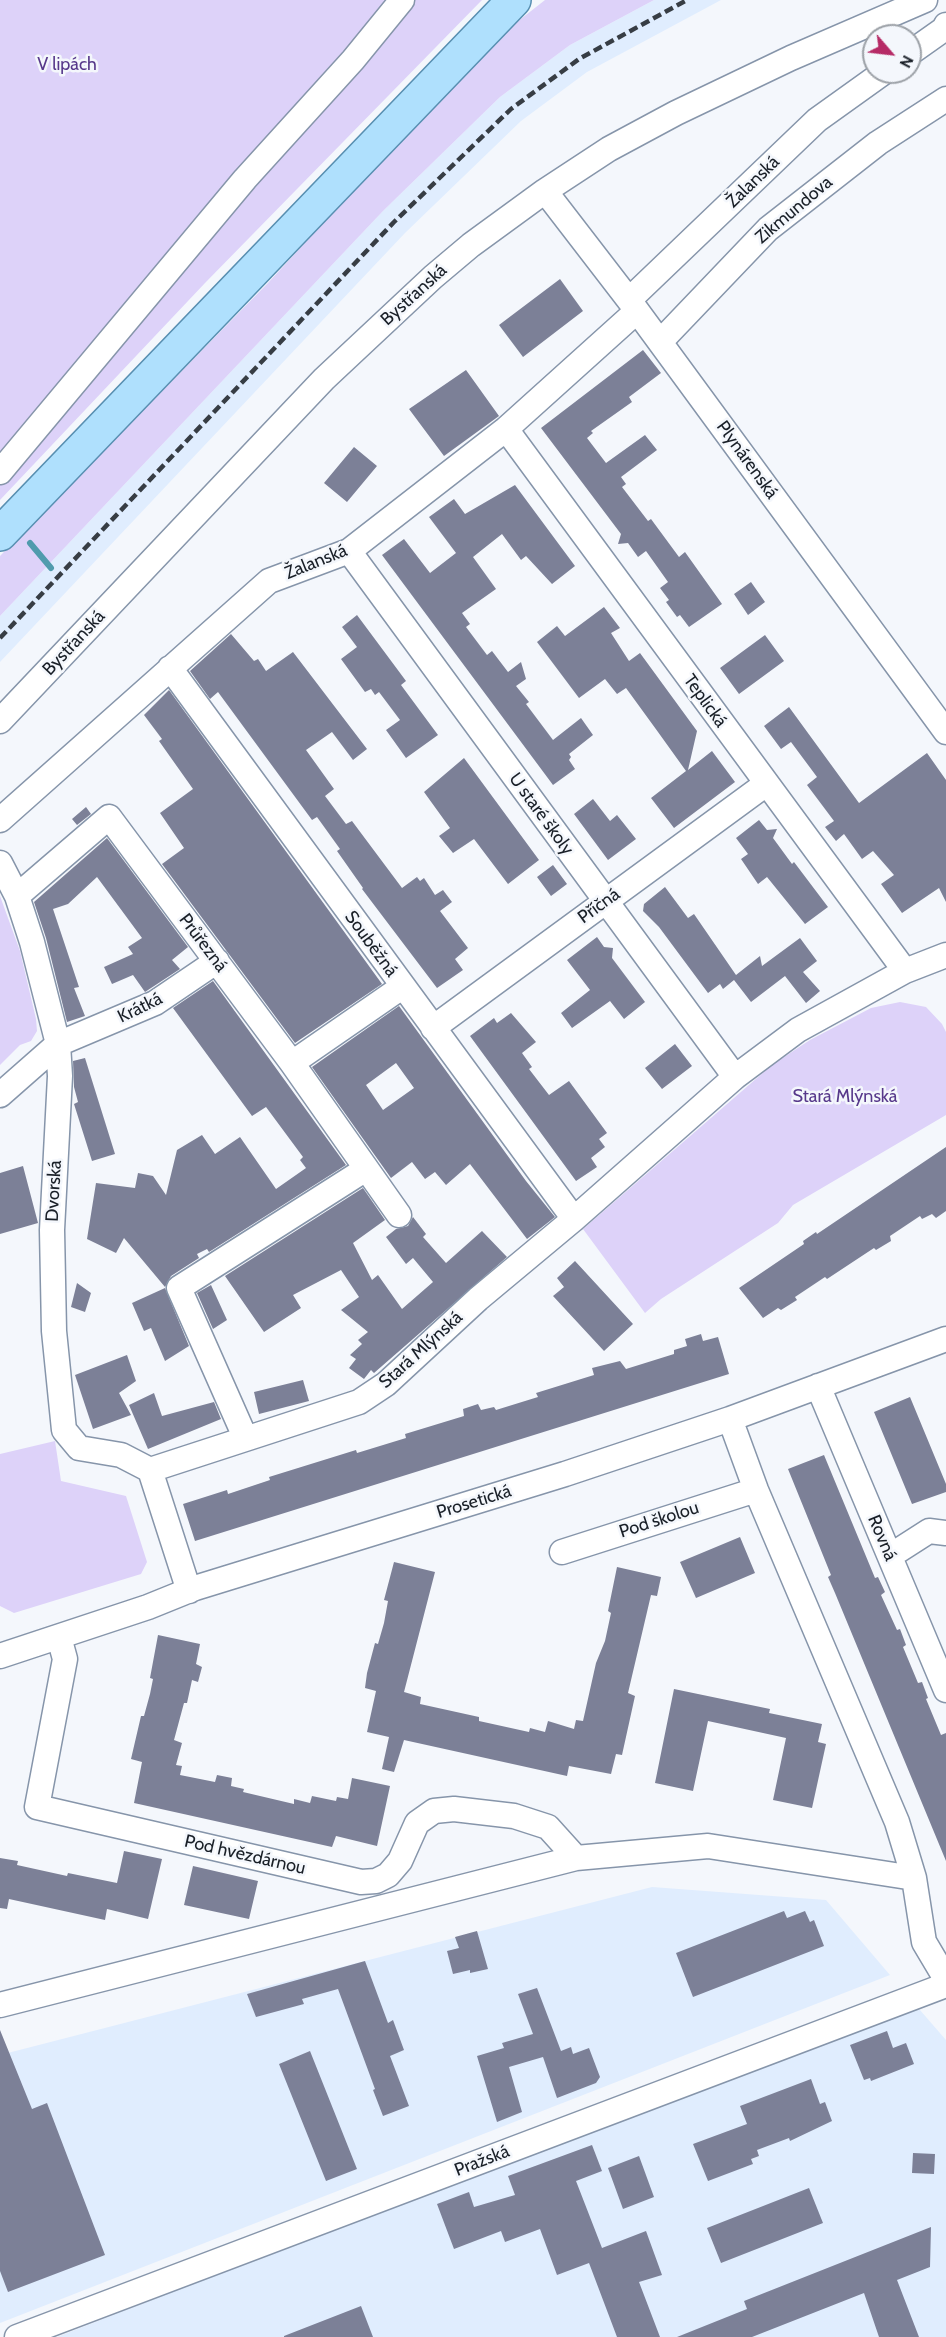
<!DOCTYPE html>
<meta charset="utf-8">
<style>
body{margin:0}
#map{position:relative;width:946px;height:2337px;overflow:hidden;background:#f4f7fc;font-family:Cabin,sans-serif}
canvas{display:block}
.north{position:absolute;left:862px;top:24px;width:60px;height:60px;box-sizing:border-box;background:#f4f7fc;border:2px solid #9ca1a7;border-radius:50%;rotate:118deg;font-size:16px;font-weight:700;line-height:24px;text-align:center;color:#191f27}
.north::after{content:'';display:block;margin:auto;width:21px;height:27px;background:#b62b66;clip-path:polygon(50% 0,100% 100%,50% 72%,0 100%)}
</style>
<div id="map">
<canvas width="946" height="2337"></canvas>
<div class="north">N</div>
</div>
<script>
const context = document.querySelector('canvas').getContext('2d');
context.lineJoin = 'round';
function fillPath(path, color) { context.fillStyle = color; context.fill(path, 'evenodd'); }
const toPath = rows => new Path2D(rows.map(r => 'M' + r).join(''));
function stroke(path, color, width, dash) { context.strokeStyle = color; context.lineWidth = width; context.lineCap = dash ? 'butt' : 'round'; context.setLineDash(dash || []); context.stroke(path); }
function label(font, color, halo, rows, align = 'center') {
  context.font = font + ' Cabin,sans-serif'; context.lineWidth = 5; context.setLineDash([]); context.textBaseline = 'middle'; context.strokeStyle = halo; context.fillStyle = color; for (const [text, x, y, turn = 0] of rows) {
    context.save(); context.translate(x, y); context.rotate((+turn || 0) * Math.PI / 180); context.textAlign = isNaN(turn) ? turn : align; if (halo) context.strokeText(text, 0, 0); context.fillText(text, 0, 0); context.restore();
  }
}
fillPath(toPath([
 [654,0,721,0,587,72,521,121,405,233,0,662,0,616,383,211,500,97,570,45],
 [652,1887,826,1900,890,1975,0,2323,0,2055],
 [913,2002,946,2040,946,2337,57,2337]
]), '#e0edfe');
fillPath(toPath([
 [0,0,482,0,205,283,0,500],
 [545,0,654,0,570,45,500,97,383,211,0,616,0,556,268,283,484,48],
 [0,896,20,951,36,1019,37,1031,31,1041,20,1045,0,1065],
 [900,1002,926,1007,942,1024,946,1032,946,1115,793,1205,778,1223,661,1299,645,1313,583,1229,772,1065,810,1040,871,1008],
 [55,1441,61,1481,126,1496,147,1562,141,1574,14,1613,0,1606,0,1454]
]), '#ddd2f9');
stroke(toPath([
 [30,543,51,568]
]), '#509bad', 6);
fillPath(toPath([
 [560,279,583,311,523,357,499,325],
 [643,350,661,373,629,397,632,402,591,431,593,433,587,438,606,463,645,435,657,450,621,477,626,484,622,487,648,521,651,519,679,557,685,552,722,604,689,627,680,615,677,617,666,602,669,600,660,588,668,582,646,551,638,557,628,543,618,544,621,534,541,428],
 [466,370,499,416,444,456,409,409],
 [354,447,377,466,347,502,324,483],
 [515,485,575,566,552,584,526,556,521,560,502,534,473,557,496,589,462,613,470,624,466,627,487,655,492,651,508,672,521,662,526,679,516,686,529,702,526,704,553,740,581,718,593,735,569,754,571,757,569,760,575,769,553,785,382,555,404,539,430,573,456,553,429,517,454,499,465,514],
 [751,582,765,602,748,615,734,594],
 [604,607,620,628,611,633,629,661,640,653,697,731,688,770,712,751,735,782,674,828,651,798,686,771,658,732,626,688,617,694,605,679,579,698,537,642,557,626,565,636],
 [357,615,406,681,401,685,438,735,406,758,386,730,400,720,379,692,375,695,371,689,365,692,341,659,357,647,342,627],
 [231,634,254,661,258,659,266,671,293,652,367,749,353,760,332,732,306,750,334,789,325,796,346,824,352,821,402,888,417,877,420,881,424,878,435,895,443,890,452,902,440,911,468,948,455,959,463,970,437,988,362,889,363,888,337,851,340,849,317,817,312,820,218,692,210,699,190,671],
 [765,635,784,661,739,694,720,668],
 [169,690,382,984,295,1043,162,864,184,848,160,813,193,789,159,741,162,739,144,715],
 [789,707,859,803,927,753,946,780,946,902,939,888,902,913,881,884,894,875,873,851,862,859,844,834,836,841,825,827,834,821,807,785,817,777,791,742,781,749,764,726],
 [464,758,539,860,508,884,474,839,453,853,439,836,450,828,424,792],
 [593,799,610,821,617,815,636,839,608,860,574,814],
 [86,807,91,814,77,825,72,819],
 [759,820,767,830,777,829,773,838,792,864,794,862,828,907,805,924,767,877,758,884,741,859,748,854,736,838],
 [107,838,188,947,172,960,180,969,148,990,145,992,133,975,112,984,104,967,133,954,128,947,142,938,97,877,68,904,53,909,79,987,74,988,85,1016,67,1022,46,938,34,902],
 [553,865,567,884,551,896,537,877],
 [665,887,688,918,694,914,736,975,760,956,762,966,800,938,817,961,803,972,820,991,806,1003,785,976,751,1002,734,980,723,989,720,984,708,993,659,927,643,911,644,904],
 [597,937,604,947,613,948,612,958,645,1002,624,1019,610,1001,572,1028,561,1013,590,990,567,960],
 [213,981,346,1165,209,1252,207,1249,197,1254,199,1258,171,1276,165,1287,124,1238,116,1253,87,1239,96,1183,135,1188,138,1173,153,1176,166,1195,177,1150,202,1135,215,1154,240,1137,276,1189,306,1168,300,1160,303,1157,266,1107,252,1116,173,1008],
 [399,1006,526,1181,555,1217,527,1239,470,1164,446,1185,435,1172,425,1179,412,1162,391,1178,312,1067],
 [396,1063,414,1088,383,1110,366,1085],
 [511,1013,536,1042,522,1053,532,1067,529,1069,549,1095,569,1081,607,1133,599,1139,605,1147,591,1158,597,1167,576,1181,470,1036,494,1018,497,1023],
 [675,1044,692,1066,662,1089,645,1068],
 [85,1058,115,1154,92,1161,74,1104,78,1102,74,1087,73,1061],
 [946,1147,946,1211,936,1218,932,1214,922,1219,920,1216,890,1236,891,1241,876,1250,874,1248,827,1279,825,1277,795,1297,797,1300,781,1310,778,1308,763,1318,739,1288,804,1244,803,1241,816,1232,817,1234],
 [23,1166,38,1223,0,1234,0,1173],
 [363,1188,385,1220,353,1243,372,1280,378,1275,402,1309,433,1282,413,1258,406,1264,386,1237,396,1229,408,1226,413,1217,426,1234,423,1237,446,1263,482,1231,507,1257,374,1373,371,1370,364,1379,349,1368,356,1359,350,1355,362,1344,358,1340,368,1332,341,1310,359,1297,341,1270,293,1295,301,1308,264,1332,225,1276],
 [575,1261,633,1324,604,1351,553,1296,564,1287,557,1278],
 [77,1283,91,1293,85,1312,71,1307],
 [211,1285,227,1320,213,1329,197,1293],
 [165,1288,189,1346,165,1361,151,1328,144,1331,132,1303],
 [701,1334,703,1341,718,1337,729,1374,195,1541,183,1504,227,1490,228,1494,270,1480,269,1477,356,1450,357,1453,406,1438,405,1434,464,1416,463,1409,478,1404,481,1410,494,1407,496,1410,538,1397,536,1393,594,1375,592,1368,620,1361,626,1369,674,1354,674,1350,687,1346,685,1339],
 [127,1355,136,1381,119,1393,131,1415,93,1429,75,1375],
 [303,1380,309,1401,259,1414,254,1392],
 [154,1393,162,1416,214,1402,221,1419,148,1449,129,1405],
 [910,1397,946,1484,946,1492,912,1504,874,1412],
 [824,1455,875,1578,878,1577,885,1592,881,1595,897,1630,900,1629,906,1645,903,1647,918,1683,922,1682,928,1698,926,1699,941,1735,946,1733,946,1861,835,1593,828,1577,831,1575,788,1469],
 [740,1537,755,1573,696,1598,680,1562],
 [394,1562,435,1572,404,1692,421,1697,420,1704,479,1717,479,1721,529,1732,530,1728,545,1732,548,1721,574,1729,576,1720,583,1721,596,1663,605,1641,611,1613,608,1611,617,1567,661,1577,657,1596,651,1595,628,1693,635,1696,622,1755,616,1754,611,1774,569,1766,567,1776,404,1740,394,1772,382,1769,389,1737,367,1732,376,1691,365,1688,367,1673,375,1643,378,1644,384,1623,388,1601,384,1600],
 [158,1635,200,1644,196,1664,202,1667,198,1682,192,1680,187,1703,184,1703,174,1740,182,1743,176,1765,182,1766,180,1775,215,1782,217,1775,232,1778,231,1786,244,1789,243,1792,294,1804,294,1799,310,1803,312,1796,336,1801,337,1797,348,1799,352,1778,390,1786,377,1846,336,1836,332,1847,134,1803,142,1762,131,1759,141,1716,144,1716,150,1694,153,1679,150,1678],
 [674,1689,770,1709,769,1713,822,1724,818,1742,826,1744,812,1808,773,1800,786,1738,708,1721,693,1791,655,1783],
 [124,1851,162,1859,148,1919,107,1909,105,1920,9,1899,7,1909,0,1908,0,1858,18,1861,17,1865,67,1876,68,1873,117,1883],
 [193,1866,258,1881,249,1919,184,1905],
 [784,1911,787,1918,805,1911,810,1922,814,1920,824,1946,693,1997,676,1953],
 [477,1931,488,1969,470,1973,470,1970,453,1974,447,1951,459,1948,455,1937],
 [365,1961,388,2023,393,2020,404,2050,390,2056,409,2106,383,2116,373,2090,375,2089,338,1989,302,1999,304,2004,256,2017,247,1994],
 [537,1988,561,2051,571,2047,573,2054,589,2048,600,2077,596,2083,557,2098,543,2057,509,2067,522,2112,497,2122,477,2056,504,2048,502,2043,533,2034,518,1994],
 [0,2030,32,2109,47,2103,105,2255,8,2292,0,2271],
 [887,2031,893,2048,906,2043,914,2064,871,2081,870,2078,864,2080,850,2045],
 [310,2051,357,2169,326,2181,279,2064],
 [811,2079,820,2104,825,2102,832,2121,790,2141,789,2138,757,2150,759,2156,751,2159,753,2164,708,2181,693,2144,747,2124,740,2106],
 [592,2145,602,2171,576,2181,602,2248,646,2231,662,2275,639,2282,660,2337,617,2337,589,2263,557,2275,540,2229,505,2242,501,2231,454,2249,437,2204,469,2192,474,2207,515,2195,508,2176],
 [913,2153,935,2154,934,2174,912,2173],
 [639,2156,654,2197,623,2209,608,2168],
 [809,2188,823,2223,721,2263,707,2228],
 [931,2227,930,2267,897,2280,919,2337,879,2337,864,2293,752,2337,677,2337,747,2309,744,2301],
 [361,2306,373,2337,284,2337,284,2336]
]), '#7c8097');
const minor = toPath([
 [910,53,944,29,946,25],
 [545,191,632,304,946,732],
 [629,300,817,120,884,72],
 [660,342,768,229,878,143,946,99],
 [506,429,905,971],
 [0,472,245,179,353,60,402,0],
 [349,551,735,1077],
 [170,668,574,1219],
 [0,721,324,379,433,277,471,245,545,191,609,149,676,113,791,58,925,0],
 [0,820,269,581,349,551,506,429,637,311],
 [0,863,17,896,32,942,58,1044,60,1076,52,1230,54,1331,64,1430,79,1448,121,1455,150,1470],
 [17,896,109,817,292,1063,399,1215],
 [433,1028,766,784],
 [292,1063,402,987],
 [0,1095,58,1044,155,1003,217,961],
 [818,1386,946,1690],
 [730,1419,756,1490,897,1822,914,1878],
 [245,1437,179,1288,366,1169],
 [150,1470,359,1402,386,1384,478,1299,574,1219,735,1077,798,1030,905,971,946,955],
 [150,1470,189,1591],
 [562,1552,756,1490],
 [890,1556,929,1531,946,1533],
 [59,1637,65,1659,37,1807,361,1882,376,1881,388,1875,400,1861,417,1823,434,1811,454,1809,514,1816,548,1827,576,1858],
 [0,1656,148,1607,195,1588,565,1474,730,1419,946,1339],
 [0,2005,576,1858,708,1846,914,1878,924,1942,946,1979],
 [17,2337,946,1985]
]);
const primary = toPath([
 [0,534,514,0]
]);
stroke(minor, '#8695aa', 27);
stroke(primary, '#588fb1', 36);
stroke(minor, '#fff', 24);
stroke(primary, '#afe0fd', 33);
stroke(toPath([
 [0,638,394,222,511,109,579,59,687,0]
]), '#373d44', 4.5, [9, 4.5]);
label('18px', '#57398b', '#f4f7fc', [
 ["V lipách",67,65],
 ["Stará Mlýnská",845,1097]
]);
label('18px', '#191f27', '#f4f7fc', [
 ["Žalanská",753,182,-44],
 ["Zikmundova",794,210,-40],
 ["Bystřanská",414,295,-42],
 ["Plynárenská",747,460,54],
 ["Žalanská",316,562,-22],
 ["Bystřanská",74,643,-47],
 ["Teplická",705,701,54],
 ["U staré školy",541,814,54],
 ["Příčná",599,906,-36],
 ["Průřezná",203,943,53],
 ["Souběžná",371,944,54],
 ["Krátká",140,1008,-26],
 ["Dvorská",54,1191,-87],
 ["Stará Mlýnská",421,1350,-42],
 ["Prosetická",474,1502,-17],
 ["Pod školou",659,1520,-18],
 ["Rovná",882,1538,67],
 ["Pod hvězdárnou",245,1855,13],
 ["Pražská",482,2161,-21]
]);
</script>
